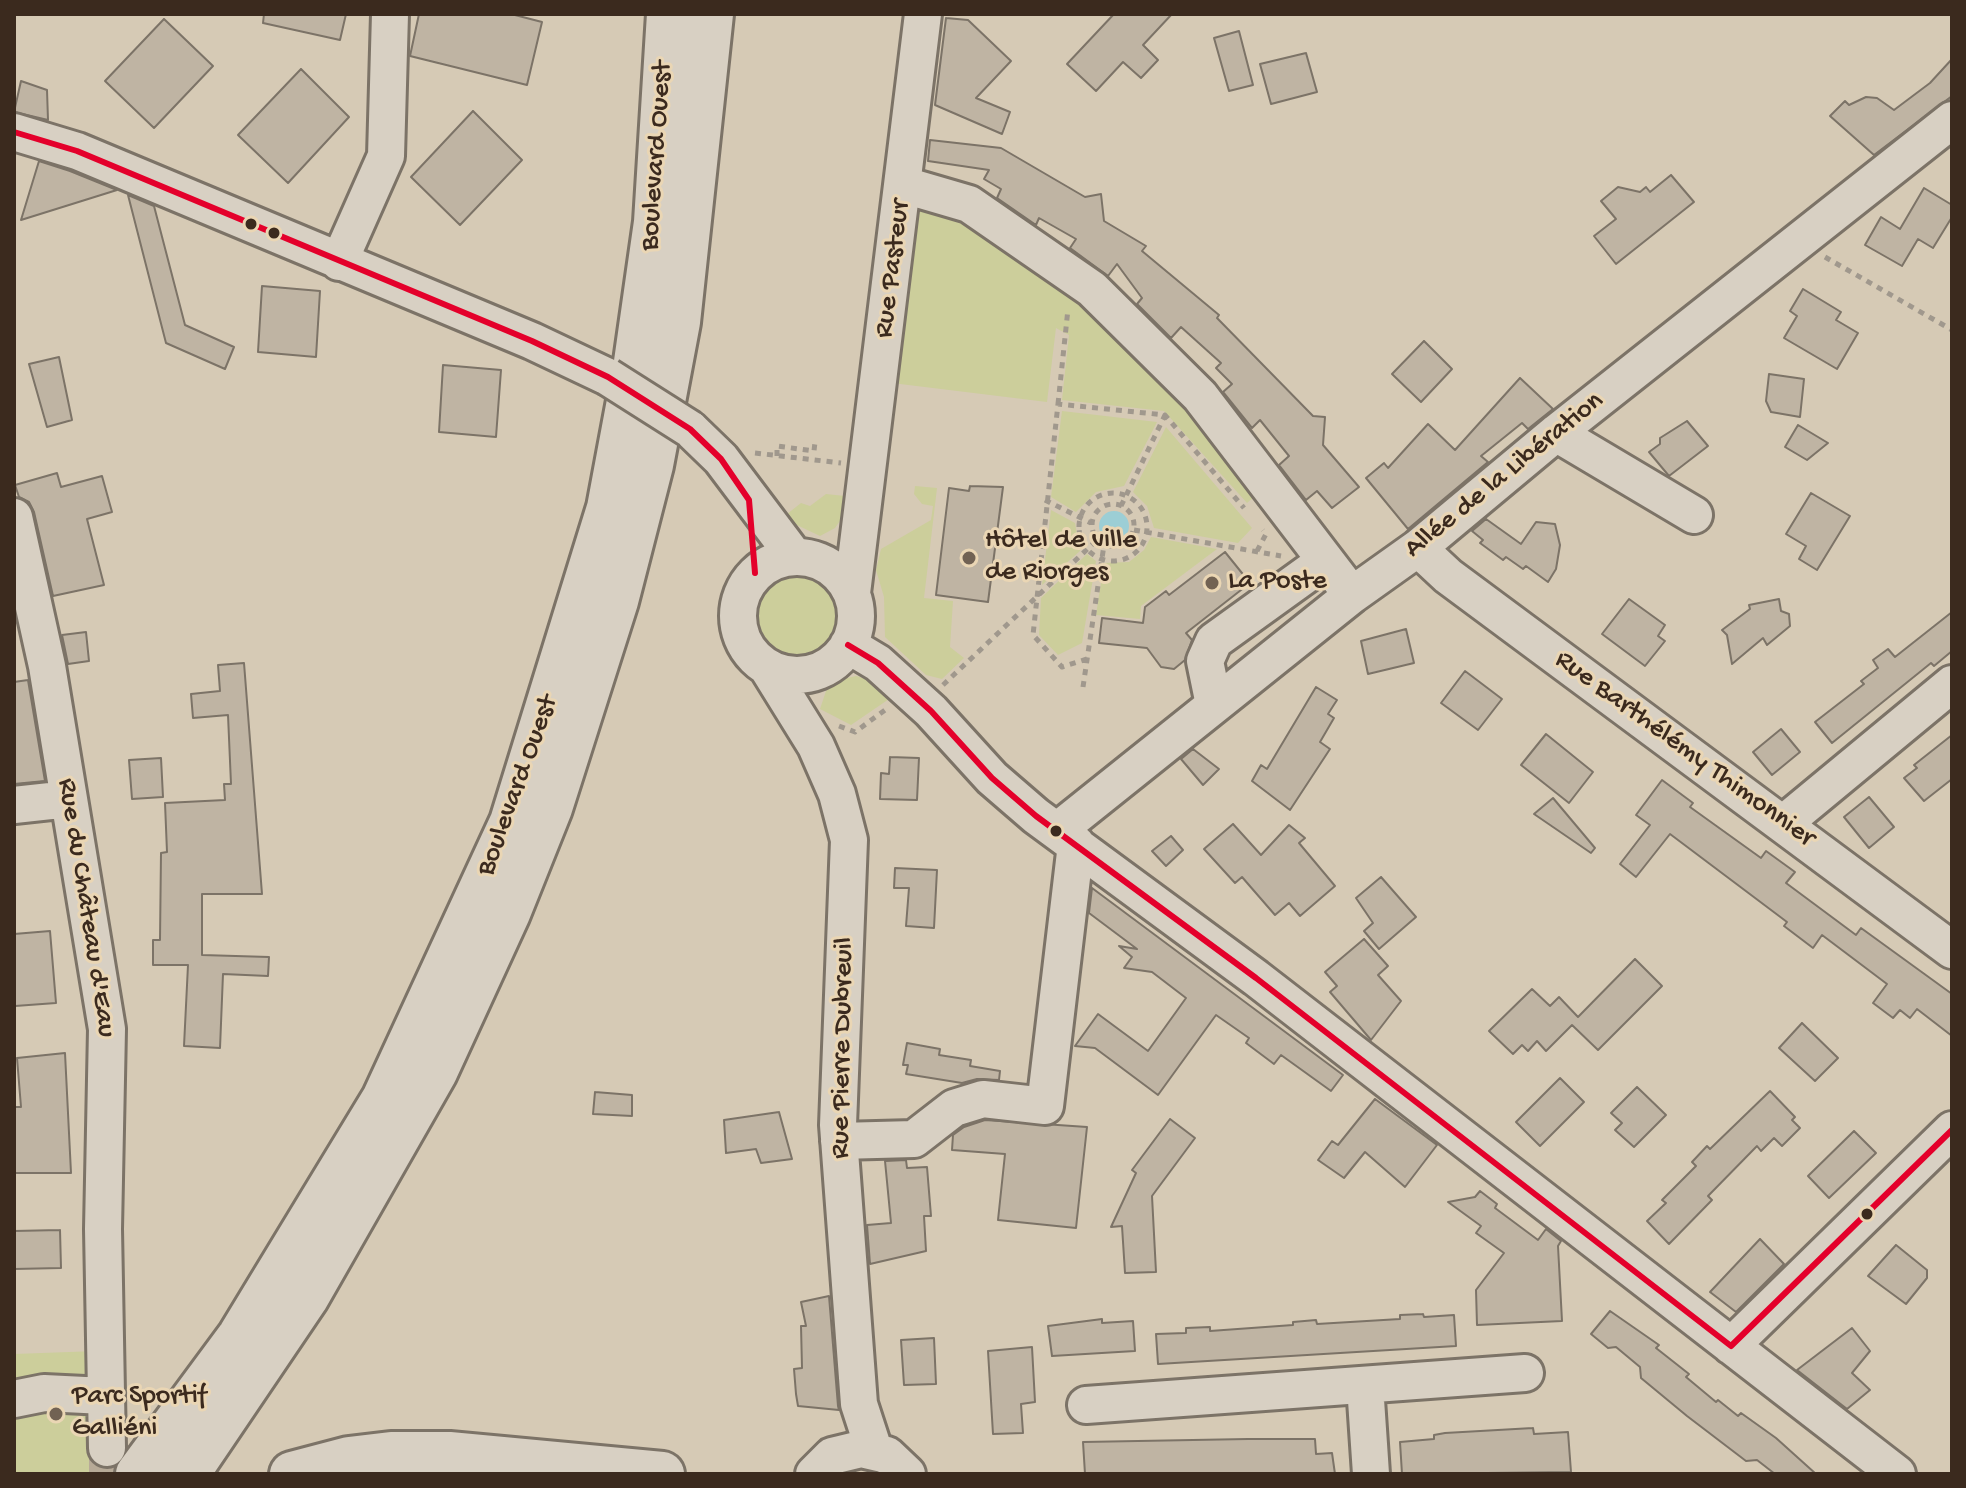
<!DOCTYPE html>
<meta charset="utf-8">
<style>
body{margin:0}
#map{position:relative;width:1966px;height:1488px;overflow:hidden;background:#d6cab5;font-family:"Gochi Hand",sans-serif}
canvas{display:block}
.frame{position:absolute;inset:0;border:16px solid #3b2a1e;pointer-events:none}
</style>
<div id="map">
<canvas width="1966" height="1488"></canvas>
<div class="frame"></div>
</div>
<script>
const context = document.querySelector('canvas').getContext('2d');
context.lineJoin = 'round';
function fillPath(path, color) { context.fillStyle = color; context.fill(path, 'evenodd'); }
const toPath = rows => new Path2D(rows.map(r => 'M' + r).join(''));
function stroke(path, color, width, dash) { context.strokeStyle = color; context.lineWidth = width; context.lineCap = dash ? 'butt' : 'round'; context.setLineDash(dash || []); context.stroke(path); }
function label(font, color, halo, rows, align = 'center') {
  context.font = font + ' "Gochi Hand",sans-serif'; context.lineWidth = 6; context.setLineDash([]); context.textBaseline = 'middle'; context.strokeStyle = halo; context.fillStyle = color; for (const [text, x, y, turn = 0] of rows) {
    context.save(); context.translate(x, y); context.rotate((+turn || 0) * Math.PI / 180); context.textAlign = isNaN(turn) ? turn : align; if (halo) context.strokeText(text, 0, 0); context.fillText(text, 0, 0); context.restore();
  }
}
fillPath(toPath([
 [916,204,966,216,1088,294,1265,487,1247,503,1164,411,1062,400,1069,335,1056,328,1047,402,892,383],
 [1062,411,1157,422,1124,486,1096,492,1076,512,1051,497],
 [1166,427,1252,528,1238,543,1154,528,1147,506,1133,492],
 [915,486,937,488,924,598,953,601,950,647,964,658,942,679,926,675,885,637,884,597,876,570,881,549,931,520,933,506,922,504,914,494],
 [826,494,845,496,842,518,835,528,820,536,782,518,801,503,810,506],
 [1051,510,1075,523,1080,551,1042,585],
 [1151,537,1217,549,1141,606,1140,619,1096,615,1104,563,1129,562,1144,550],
 [1087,554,1096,561,1082,643,1058,655,1039,635,1041,598],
 '751 618a45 45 0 1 1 90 0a45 45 0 1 1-90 0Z',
 [856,676,871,680,892,697,851,725,820,709,826,691,839,680],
 [97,1351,99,1474,14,1474,14,1354]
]), '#ccce9b');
fillPath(toPath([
 '1099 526a15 15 0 1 1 30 0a15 15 0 1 1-30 0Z'
]), '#9cced5');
const building = toPath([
 [264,14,346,14,340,40,263,23,264,14],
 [419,14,511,14,542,22,527,85,410,56,419,14],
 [1114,14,1172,14,1143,45,1158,60,1141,78,1123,62,1096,91,1067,64,1114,14],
 [946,18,968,20,1011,61,976,98,1010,112,1002,134,935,105,946,18],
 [164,19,213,66,154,128,105,81,164,19],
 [1239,31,1253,85,1229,91,1214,38,1239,31],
 [1306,53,1317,92,1271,104,1260,64,1306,53],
 [1952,59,1952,96,1874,155,1830,116,1845,101,1849,105,1866,97,1877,98,1894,110,1930,83,1952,59],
 [301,69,349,117,288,183,238,135,301,69],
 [21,81,47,90,48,120,14,112,21,81],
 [473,111,522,160,460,225,411,177,473,111],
 [930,140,1001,148,1085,197,1101,194,1104,221,1146,246,1142,251,1219,315,1217,318,1313,416,1325,417,1323,445,1359,487,1332,508,1317,491,1306,500,1279,465,1289,456,1260,420,1252,428,1223,392,1232,384,1216,368,1221,363,1181,327,1171,338,1137,304,1142,298,1117,264,1108,276,1070,248,1076,239,1039,218,1036,225,997,198,1001,189,984,179,989,170,928,161,930,140],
 [39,161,70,171,117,190,21,220,39,161],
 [1671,175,1694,202,1616,264,1594,236,1616,219,1601,201,1618,187,1640,192,1646,187,1650,192,1671,175],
 [1924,188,1952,205,1952,217,1933,248,1918,239,1902,266,1865,245,1881,217,1900,229,1924,188],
 [128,195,154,206,185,325,234,347,225,369,166,343,128,195],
 [262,286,320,291,316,357,258,352,262,286],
 [1803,289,1841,312,1836,320,1858,333,1837,369,1784,338,1797,316,1790,311,1803,289],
 [1424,341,1452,369,1421,402,1392,374,1424,341],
 [59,357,72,420,47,427,29,364,59,357],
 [443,365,501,370,496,437,439,432,443,365],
 [1769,374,1804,379,1800,417,1771,412,1766,401,1769,374],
 [1520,378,1553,409,1528,429,1522,423,1481,456,1488,462,1408,529,1366,478,1384,463,1388,468,1428,424,1455,450,1520,378],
 [1687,421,1708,446,1669,476,1649,452,1660,444,1660,438,1687,421],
 [1798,425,1828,443,1807,460,1785,447,1798,425],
 [57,473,61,487,102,476,112,512,87,519,104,585,53,596,34,512,29,502,19,497,15,485,57,473],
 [970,486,1003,487,988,602,936,595,949,488,969,491,970,486],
 [1811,493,1850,516,1817,570,1799,559,1806,546,1786,534,1811,493],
 [1486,519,1521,544,1536,522,1555,524,1560,545,1556,569,1548,582,1526,566,1523,569,1506,557,1503,560,1480,543,1483,540,1472,531,1486,519],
 [1225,552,1250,583,1186,633,1192,640,1185,660,1174,669,1161,667,1147,648,1099,643,1102,618,1143,623,1145,607,1166,591,1169,595,1225,552],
 [1629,599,1665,625,1658,636,1665,641,1645,666,1602,634,1629,599],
 [1779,599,1781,611,1789,614,1790,626,1767,645,1763,638,1732,664,1727,635,1722,630,1750,609,1749,605,1779,599],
 [1952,612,1952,651,1934,666,1931,663,1832,743,1815,722,1864,684,1861,681,1878,668,1873,660,1888,649,1895,657,1952,612],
 [1406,629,1414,663,1368,674,1361,641,1406,629],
 [86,632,89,661,68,664,62,635,86,632],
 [244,663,262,894,202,894,202,955,269,957,268,976,223,974,220,1048,184,1046,188,965,153,965,153,940,160,940,161,853,167,852,165,803,225,800,224,784,231,784,228,715,193,718,191,694,220,691,218,665,244,663],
 [1465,671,1502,699,1478,730,1441,703,1465,671],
 [28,680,45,781,14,784,14,682,28,680],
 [1316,687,1337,700,1328,714,1334,718,1320,742,1330,749,1290,810,1252,781,1261,765,1267,769,1316,687],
 [1781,729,1800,752,1772,775,1753,752,1781,729],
 [1546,734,1593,772,1569,803,1521,765,1546,734],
 [1952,735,1952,779,1924,801,1904,778,1917,768,1914,765,1952,735],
 [1193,749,1219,769,1203,785,1181,759,1193,749],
 [890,757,919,758,917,800,880,799,881,773,889,774,890,757],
 [161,758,163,797,132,799,129,760,161,758],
 [1662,780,1693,803,1690,807,1761,858,1766,851,1795,872,1786,883,1856,935,1861,928,1952,994,1952,1036,1917,1009,1910,1018,1900,1010,1893,1018,1873,1003,1887,984,1822,935,1813,948,1784,926,1787,922,1670,834,1636,877,1620,864,1650,825,1636,815,1662,780],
 [1869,797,1894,827,1869,848,1844,817,1869,797],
 [1553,798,1595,848,1591,853,1534,814,1553,798],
 [1233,824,1261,855,1289,825,1305,838,1299,843,1335,886,1300,916,1289,903,1275,915,1242,877,1235,883,1204,849,1233,824],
 [1171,836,1183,850,1166,866,1152,851,1171,836],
 [895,868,937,870,934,928,906,926,909,888,894,888,895,868],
 [1381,877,1416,917,1379,949,1364,931,1373,923,1356,898,1381,877],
 [1092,888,1343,1075,1331,1091,1281,1055,1274,1064,1246,1043,1249,1038,1216,1015,1158,1095,1095,1048,1075,1046,1098,1014,1148,1051,1186,998,1152,972,1124,968,1132,957,1119,946,1137,949,1089,913,1092,888],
 [50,931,56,1003,15,1006,14,934,50,931],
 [1364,939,1388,966,1378,975,1401,1001,1371,1040,1330,992,1337,986,1325,972,1364,939],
 [1635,959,1662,986,1598,1050,1572,1025,1546,1051,1537,1041,1528,1051,1522,1045,1513,1054,1489,1031,1532,989,1550,1006,1559,997,1578,1017,1635,959],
 [1802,1023,1838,1058,1815,1081,1779,1048,1802,1023],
 [907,1043,940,1049,939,1055,971,1060,970,1066,1000,1071,999,1080,977,1079,962,1083,906,1074,908,1065,903,1065,907,1043],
 [65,1053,71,1173,14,1173,14,1107,21,1107,17,1058,65,1053],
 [1560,1078,1584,1102,1540,1146,1516,1122,1560,1078],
 [1637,1087,1666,1115,1634,1147,1615,1130,1622,1123,1611,1113,1637,1087],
 [1770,1091,1795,1117,1792,1120,1800,1128,1782,1146,1774,1138,1761,1151,1757,1146,1708,1196,1712,1200,1669,1244,1647,1221,1666,1203,1662,1200,1696,1166,1692,1162,1707,1146,1710,1149,1770,1091],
 [595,1092,632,1095,632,1116,593,1114,595,1092],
 [1375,1099,1437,1145,1405,1187,1365,1152,1344,1178,1318,1160,1332,1141,1338,1145,1375,1099],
 [779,1112,792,1159,761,1163,756,1149,726,1153,724,1120,779,1112],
 [1170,1119,1195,1138,1152,1196,1156,1272,1125,1273,1122,1226,1111,1227,1136,1173,1132,1170,1170,1119],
 [985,1120,1087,1127,1076,1228,998,1220,1005,1154,952,1150,953,1135,964,1127,985,1120],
 [1854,1131,1876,1153,1829,1198,1808,1176,1854,1131],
 [906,1160,907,1168,927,1167,931,1216,924,1216,926,1251,870,1264,867,1225,891,1223,885,1161,906,1160],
 [1480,1191,1497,1204,1495,1208,1538,1240,1546,1229,1561,1241,1558,1246,1562,1321,1477,1325,1476,1290,1504,1253,1476,1233,1481,1226,1448,1202,1475,1197,1480,1191],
 [60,1230,61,1268,14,1269,14,1231,60,1230],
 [1760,1239,1784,1264,1736,1312,1710,1292,1760,1239],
 [1896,1245,1927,1270,1927,1278,1906,1304,1868,1276,1896,1245],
 [829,1296,838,1406,839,1410,798,1406,796,1394,794,1369,802,1368,801,1326,806,1326,801,1302,829,1296],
 [1610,1311,1659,1345,1656,1348,1689,1374,1686,1377,1716,1402,1718,1400,1738,1416,1741,1413,1776,1438,1816,1474,1775,1474,1757,1460,1746,1461,1687,1416,1641,1378,1640,1367,1616,1347,1608,1348,1591,1334,1610,1311],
 [1423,1314,1424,1317,1454,1315,1456,1346,1158,1364,1156,1334,1186,1333,1186,1328,1210,1327,1210,1331,1293,1325,1293,1322,1316,1320,1317,1324,1400,1319,1400,1315,1423,1314],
 [1102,1319,1102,1323,1133,1321,1135,1351,1052,1356,1048,1326,1102,1319],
 [1852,1328,1870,1351,1852,1373,1870,1390,1847,1409,1797,1370,1852,1328],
 [934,1338,936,1384,904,1385,901,1340,934,1338],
 [1032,1347,1035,1402,1021,1404,1023,1433,993,1434,988,1351,1032,1347],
 [1533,1428,1534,1434,1568,1432,1571,1472,1402,1474,1400,1442,1434,1439,1434,1435,1445,1433,1533,1428],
 [1248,1439,1315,1439,1316,1454,1332,1453,1335,1474,1085,1474,1083,1442,1248,1439]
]);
fillPath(building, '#bfb4a3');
stroke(building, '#7c7367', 2);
stroke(toPath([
 [107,1448,107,1474]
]), '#b7aa97', 36, [36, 18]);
const minor = toPath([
 [14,132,77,151,532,341,608,377],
 [904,185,969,204,1092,289,1200,396,1352,595],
 [339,262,386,156,390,14],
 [690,429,721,459,794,556],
 [1556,433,1694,515],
 [14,517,47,666,107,1029,103,1229,107,1448],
 [1418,548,1448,576,1952,950],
 '738 616a59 59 0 1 1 118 0a59 59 0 1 1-118 0Z',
 [852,593,923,14],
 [848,645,878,663,931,711,992,778,1036,816,1256,978,1897,1474],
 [767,667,816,746,837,794,849,840,838,1125,859,1404,874,1450],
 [1214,705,1205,661,1214,641,1325,561],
 [14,805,69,799],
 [1784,823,1952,684],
 [1057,831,1352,595,1418,548,1556,433,1952,120],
 [839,1141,914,1139,954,1108,983,1099,1045,1106,1076,844],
 [1731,1346,1952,1130],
 [1365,1385,1371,1474],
 [14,1399,44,1393,105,1396],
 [1086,1405,1525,1373],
 [814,1474,832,1456,861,1449,887,1455,907,1474]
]);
const major = toPath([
 [138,1474,240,1336,384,1099,512,822,609,508,635,369,656,222,669,14],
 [187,1474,306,1298,435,1072,508,913,550,808,616,601,651,465,678,322,711,14],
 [292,1474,349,1459,391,1454,449,1454,662,1474]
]);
stroke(minor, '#7c7367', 42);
stroke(major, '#7c7367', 50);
stroke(toPath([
 [1825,257,1952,330],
 [1058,404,1068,309],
 [755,453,841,463],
 [777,456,777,446,814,451,815,442],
 '1079 527a34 34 0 1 1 68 0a34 34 0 1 1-68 0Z',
 [1045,500,1091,523],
 '1092 525a21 21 0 1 1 42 0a21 21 0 1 1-42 0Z',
 [1121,506,1166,413],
 [1134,530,1281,556],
 [1257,551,1266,534,1263,530],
 [1087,659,1062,667,1033,635,1058,404,1165,415,1244,508],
 [943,685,1097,540],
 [1083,687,1104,545],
 [839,726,855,732,885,710]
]), '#a0988d', 5, [6, 6]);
stroke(minor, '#d8d0c3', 36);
stroke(major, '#d8d0c3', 44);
const minorBridge = toPath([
 [608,377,690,429]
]);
stroke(minorBridge, '#7c7367', 42, []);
stroke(minorBridge, '#d8d0c3', 36);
stroke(toPath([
 [14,132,77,151,532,341,608,377,690,429,721,459,749,500,755,573],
 [848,645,878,663,931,711,992,778,1036,816,1256,978,1731,1346],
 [1731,1346,1952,1130]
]), '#e4002b', 6);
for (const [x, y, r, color] of [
 [251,224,7,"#3b2a1e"],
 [274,233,7,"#3b2a1e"],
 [969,558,8,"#716253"],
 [1212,583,8,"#716253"],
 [1056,831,7,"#3b2a1e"],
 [1867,1214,7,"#3b2a1e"],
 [56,1414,8,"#716253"]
]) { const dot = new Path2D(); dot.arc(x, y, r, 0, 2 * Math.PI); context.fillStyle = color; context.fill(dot); stroke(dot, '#ead6b4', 3); }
label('28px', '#3b2a1e', '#ead6b4', [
 ["Boulevard Ouest",658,156,-86],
 ["Rue Pasteur",894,269,-83],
 ["Allée de la Libération",1505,476,-39],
 ["Rue Barthélémy Thimonnier",1684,750,36],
 ["Boulevard Ouest",519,786,-70],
 ["Rue du Château d'Eau",85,908,81],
 ["Rue Pierre Dubreuil",844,1048,-89]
]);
label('28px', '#3b2a1e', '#ead6b4', [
 ["Hôtel de ville",985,542],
 ["de Riorges",985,574],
 ["La Poste",1228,583],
 ["Parc Sportif",72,1398],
 ["Galliéni",72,1430]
], 'left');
</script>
